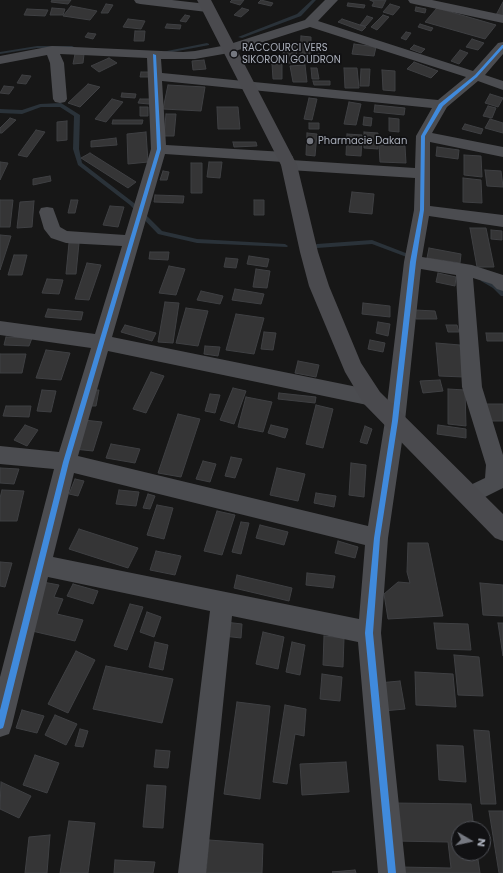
<!DOCTYPE html>
<style>
body{margin:0}
#map{position:relative;width:503px;height:873px;overflow:hidden;background:#171717;font-family:Poppins,sans-serif}
canvas{display:block}
.north{position:absolute;left:451px;top:821px;width:40px;height:40px;box-sizing:border-box;background:#111113;border:1px solid #4d4f55;border-radius:50%;rotate:99deg;font-size:11px;font-weight:700;line-height:16px;text-align:center;color:#a8adb8}
.north::after{content:'';display:block;margin:auto;width:14px;height:18px;background:#757880;clip-path:polygon(50% 0,100% 100%,50% 72%,0 100%)}
</style>
<div id="map">
<canvas width="503" height="873"></canvas>
<div class="north">N</div>
</div>
<script>
const context = document.querySelector('canvas').getContext('2d');
context.lineJoin = 'round';
const toPath = rows => new Path2D(rows.map(r => 'M' + r).join(''));
function fillPath(path, color) { context.fillStyle = color; context.fill(path, 'evenodd'); }
function stroke(path, color, width, dash) { context.strokeStyle = color; context.lineWidth = width; context.lineCap = dash ? 'butt' : 'round'; context.setLineDash(dash || []); context.stroke(path); }
function label(font, color, halo, rows, align = 'center') {
  context.font = font + ' Poppins,sans-serif'; context.lineWidth = 3.5; context.setLineDash([]); context.textBaseline = 'middle'; context.strokeStyle = halo; context.fillStyle = color; for (const [text, x, y, turn = 0] of rows) {
    context.save(); context.translate(x, y); context.rotate((+turn || 0) * Math.PI / 180); context.textAlign = isNaN(turn) ? turn : align; if (halo) context.strokeText(text, 0, 0); context.fillText(text, 0, 0); context.restore();
  }
}
fillPath(toPath([
 [312,0,316,0,301,16,242,38,238,37,297,14,312,0],
 [207,43,209,44,209,45,162,54,160,53,162,52,207,43],
 [37,46,72,46,74,47,72,48,37,48,0,54,0,52,37,46],
 [61,103,80,115,79,149,82,163,134,203,162,231,197,239,285,244,288,246,287,247,197,243,158,234,130,205,78,165,73,149,74,116,60,107,41,107,22,114,0,113,0,109,22,110,40,104,61,103],
 [372,240,416,257,417,258,416,259,412,259,372,244,317,248,314,246,317,244,372,240],
 [481,277,485,277,497,284,503,290,503,296,501,296,493,288,481,281,480,279,481,277]
]), '#2a3239');
const building = toPath([
 [52,0,71,0,68,4,51,2,52,0],
 [232,0,244,0,240,5,230,2,232,0],
 [261,0,273,3,271,6,258,3,261,0],
 [370,0,386,0,382,8,372,6,374,2,370,0],
 [503,2,503,16,496,15,503,2],
 [348,3,365,5,364,8,347,6,348,3],
 [106,4,113,5,108,13,101,13,106,4],
 [390,4,400,7,393,15,383,12,390,4],
 [71,6,97,11,90,20,63,16,71,6],
 [416,7,426,9,425,13,415,11,416,7],
 [52,8,65,9,63,15,50,15,52,8],
 [242,8,249,10,241,17,234,15,242,8],
 [437,8,496,25,485,39,425,22,437,8],
 [27,9,48,10,45,16,24,15,27,9],
 [185,15,190,16,186,22,180,21,185,15],
 [383,15,389,17,377,30,371,27,383,15],
 [367,16,373,18,366,26,360,25,367,16],
 [128,19,145,21,141,29,123,27,128,19],
 [342,19,366,27,362,31,338,22,342,19],
 [167,24,181,25,180,29,165,28,167,24],
 [420,24,433,28,431,31,418,27,420,24],
 [135,31,145,31,144,41,134,41,135,31],
 [406,32,411,33,406,40,401,38,406,32],
 [88,33,96,34,93,39,85,37,88,33],
 [301,36,311,37,311,54,300,54,301,36],
 [472,39,484,43,478,50,466,47,472,39],
 [354,44,376,47,374,56,352,54,354,44],
 [414,45,425,49,421,53,410,49,414,45],
 [283,46,297,46,296,63,283,63,283,46],
 [460,50,468,53,459,64,451,61,460,50],
 [75,54,84,54,83,63,73,64,75,54],
 [318,54,324,54,324,61,318,61,318,54],
 [109,58,117,63,99,72,91,66,109,58],
 [204,60,206,69,193,70,192,61,204,60],
 [414,62,438,71,431,78,407,69,414,62],
 [272,64,282,64,282,79,273,79,272,64],
 [305,65,307,82,293,82,290,66,305,65],
 [311,68,317,68,319,79,312,79,311,68],
 [344,68,357,68,359,88,345,88,344,68],
 [361,69,370,69,369,86,360,86,361,69],
 [382,70,395,71,395,91,383,90,382,70],
 [141,72,151,72,151,77,140,77,141,72],
 [22,75,31,76,26,84,17,83,22,75],
 [313,81,330,81,330,85,314,85,313,81],
 [88,84,100,87,80,107,68,103,88,84],
 [168,85,205,87,201,111,163,109,168,85],
 [4,86,14,87,9,94,0,93,4,86],
 [122,93,136,94,135,98,121,97,122,93],
 [490,94,503,98,498,107,485,103,490,94],
 [309,98,317,99,312,120,304,119,309,98],
 [112,99,123,102,106,122,95,119,112,99],
 [140,99,150,99,149,104,138,103,140,99],
 [349,102,361,104,356,125,344,124,349,102],
 [375,105,405,108,404,115,374,112,375,105],
 [488,106,496,108,492,118,483,116,488,106],
 [140,107,148,107,148,116,140,116,140,107],
 [217,107,238,107,240,129,218,129,217,107],
 [166,114,176,114,174,136,164,136,166,114],
 [364,117,372,118,371,126,363,125,364,117],
 [10,118,16,120,2,133,0,133,0,128,10,118],
 [389,118,399,119,399,132,389,131,389,118],
 [490,119,503,123,503,133,485,128,490,119],
 [113,120,143,120,142,124,112,124,113,120],
 [67,121,67,140,57,141,57,122,67,121],
 [309,123,319,123,319,129,309,129,309,123],
 [465,124,483,129,481,134,462,129,465,124],
 [36,130,45,132,27,157,18,155,36,130],
 [146,132,148,162,128,164,127,134,146,132],
 [364,132,378,133,378,149,364,148,364,132],
 [307,133,317,134,315,156,306,155,307,133],
 [347,134,362,135,361,156,346,155,347,134],
 [116,138,117,145,91,147,91,141,116,138],
 [233,142,256,142,257,146,234,147,233,142],
 [379,145,405,146,406,163,380,162,379,145],
 [437,147,459,150,458,159,436,156,437,147],
 [90,153,136,182,128,188,81,158,90,153],
 [464,155,481,156,482,177,464,175,464,155],
 [0,162,8,163,0,180,0,162],
 [209,162,222,162,220,178,207,177,209,162],
 [191,163,202,163,202,193,191,193,191,163],
 [485,170,501,171,503,187,487,186,485,170],
 [163,171,169,172,167,180,160,180,163,171],
 [50,176,51,181,33,185,33,179,50,176],
 [463,178,481,180,482,203,463,202,463,178],
 [352,192,374,194,372,214,349,212,352,192],
 [155,195,184,196,183,203,154,202,155,195],
 [0,200,13,200,10,227,0,227,0,200],
 [71,200,78,200,75,213,68,213,71,200],
 [254,200,264,200,264,215,254,215,254,200],
 [34,201,32,227,17,228,20,202,34,201],
 [110,206,124,207,118,227,103,225,110,206],
 [470,228,486,228,494,267,477,267,470,228],
 [491,230,502,231,502,240,491,239,491,230],
 [0,235,11,236,0,270,0,235],
 [69,243,79,243,76,274,66,274,69,243],
 [429,248,461,254,460,263,427,258,429,248],
 [150,252,169,252,168,260,149,259,150,252],
 [14,255,27,255,22,275,8,275,14,255],
 [249,256,269,259,267,267,247,264,249,256],
 [226,258,238,259,236,268,224,267,226,258],
 [87,263,101,265,89,300,75,299,87,263],
 [169,266,185,269,176,295,159,293,169,266],
 [256,269,270,271,267,288,253,287,256,269],
 [438,273,456,277,455,286,436,282,438,273],
 [47,279,63,280,59,294,42,293,47,279],
 [235,289,264,294,261,304,232,300,235,289],
 [201,291,223,296,220,304,197,300,201,291],
 [165,302,179,303,173,343,158,342,165,302],
 [363,303,390,306,390,317,362,314,363,303],
 [186,308,208,311,198,346,176,343,186,308],
 [48,309,83,312,81,320,45,317,48,309],
 [415,310,435,311,437,319,416,319,415,310],
 [236,314,264,318,254,354,226,350,236,314],
 [378,322,390,324,388,336,376,333,378,322],
 [125,325,156,333,152,341,121,332,125,325],
 [446,325,457,325,459,332,448,332,446,325],
 [264,332,276,333,273,350,261,349,264,332],
 [486,333,503,333,503,341,487,341,486,333],
 [6,337,32,338,29,346,4,345,6,337],
 [370,340,385,343,383,352,368,349,370,340],
 [436,343,460,345,464,377,439,376,436,343],
 [205,346,220,347,218,356,204,354,205,346],
 [46,350,70,353,61,380,36,378,46,350],
 [0,354,26,354,22,373,0,373,0,354],
 [298,361,319,365,316,377,295,373,298,361],
 [151,372,164,376,146,413,133,409,151,372],
 [440,380,443,391,423,393,420,381,440,380],
 [233,388,246,391,234,424,220,420,233,388],
 [448,389,465,390,466,426,448,424,448,389],
 [42,390,56,391,51,412,37,411,42,390],
 [92,390,99,390,96,406,88,406,92,390],
 [279,393,316,397,315,403,278,399,279,393],
 [210,394,220,395,215,413,205,411,210,394],
 [246,397,272,402,263,432,238,427,246,397],
 [485,404,503,404,503,421,488,421,485,404],
 [316,405,333,409,323,448,306,444,316,405],
 [6,406,31,406,29,417,3,416,6,406],
 [178,414,200,419,181,477,158,473,178,414],
 [84,420,102,422,93,451,74,449,84,420],
 [25,425,38,430,27,446,14,440,25,425],
 [271,425,288,429,285,438,268,433,271,425],
 [438,425,466,429,466,438,437,434,438,425],
 [365,426,372,429,367,444,360,442,365,426],
 [111,444,140,449,135,463,106,458,111,444],
 [231,457,242,459,235,478,225,476,231,457],
 [203,461,216,464,210,482,196,479,203,461],
 [351,463,366,465,364,497,349,495,351,463],
 [0,468,19,469,14,484,0,483,0,468],
 [277,468,305,474,298,501,270,495,277,468],
 [75,479,84,481,78,496,69,494,75,479],
 [2,490,24,491,17,521,0,521,0,498,2,490],
 [119,490,139,492,136,506,116,504,119,490],
 [316,493,336,496,334,507,314,503,316,493],
 [148,494,155,496,150,509,143,508,148,494],
 [157,505,173,508,164,539,147,535,157,505],
 [217,511,235,515,222,555,204,551,217,511],
 [241,522,249,523,241,554,232,552,241,522],
 [260,525,288,532,284,545,256,538,260,525],
 [79,529,138,548,128,568,69,549,79,529],
 [338,541,358,547,355,558,335,553,338,541],
 [408,543,428,543,443,616,388,619,384,594,398,582,410,583,407,572,408,543],
 [156,551,181,556,175,575,150,570,156,551],
 [0,562,12,563,5,587,0,586,0,562],
 [307,573,335,576,333,588,306,585,307,573],
 [237,575,292,588,289,601,234,588,237,575],
 [43,582,59,585,54,597,63,599,57,614,83,620,75,641,32,631,43,582],
 [480,583,503,585,503,616,483,615,480,583],
 [73,584,98,591,93,604,67,596,73,584],
 [130,604,143,607,127,650,114,646,130,604],
 [147,612,161,617,154,637,140,632,147,612],
 [225,622,242,624,241,638,223,636,225,622],
 [434,623,468,624,471,650,437,649,434,623],
 [498,623,503,623,503,656,498,623],
 [263,632,284,637,278,669,256,664,263,632],
 [324,636,344,638,343,667,323,665,324,636],
 [155,642,168,645,163,670,149,667,155,642],
 [292,642,305,645,300,675,286,672,292,642],
 [76,651,95,660,68,713,48,704,76,651],
 [454,655,479,657,483,696,458,695,454,655],
 [106,666,173,679,162,723,93,709,106,666],
 [415,672,453,674,456,707,416,705,415,672],
 [322,674,342,677,340,701,320,699,322,674],
 [400,681,405,709,383,711,378,683,400,681],
 [237,702,270,706,260,799,224,794,237,702],
 [285,705,306,709,304,736,295,734,287,784,273,782,285,705],
 [22,710,44,716,37,733,16,728,22,710],
 [55,715,77,724,66,745,45,735,55,715],
 [80,729,88,731,83,747,75,746,80,729],
 [474,730,489,731,496,804,481,804,474,730],
 [437,745,463,746,466,782,439,780,437,745],
 [156,750,170,751,168,768,154,767,156,750],
 [35,755,59,763,47,793,23,785,35,755],
 [346,762,349,792,302,795,300,764,346,762],
 [1,782,31,796,19,818,0,809,1,782],
 [147,785,166,786,163,828,143,827,147,785],
 [393,803,471,804,474,829,459,829,459,853,477,853,480,873,402,873,401,867,451,868,448,842,396,841,393,803],
 [489,811,503,811,503,873,499,873,489,811],
 [69,821,95,823,88,873,60,873,69,821],
 [50,835,47,873,25,873,29,837,50,835],
 [209,840,263,844,262,873,206,873,209,840],
 [115,860,155,862,153,873,114,873,115,860],
 [355,870,356,873,332,872,355,870]
]);
fillPath(building, '#353536');
stroke(building, '#3f4043', 1);
fillPath(toPath([
 [134,0,172,0,207,4,211,5,213,8,211,11,207,12,140,4,136,3,134,0],
 [325,0,338,0,318,21,473,71,498,43,503,42,503,54,485,75,503,81,503,90,478,81,447,107,432,133,503,147,503,157,430,142,430,206,503,215,503,227,429,216,422,257,472,265,503,275,503,291,497,289,492,284,473,278,482,387,503,455,503,488,469,505,462,503,458,496,462,489,485,478,486,465,462,387,456,275,421,269,405,421,388,538,381,633,406,873,378,873,358,642,232,616,206,873,178,873,210,611,48,577,12,725,9,734,0,737,0,677,54,469,0,464,0,446,59,452,91,348,0,335,0,321,95,334,122,246,66,243,51,238,44,229,39,212,41,208,47,207,53,208,60,227,67,231,125,235,151,149,147,58,60,54,64,63,67,99,65,102,60,103,55,102,53,99,50,63,47,55,0,64,0,56,52,46,183,52,195,51,227,45,305,20,325,0],
 [310,27,466,77,438,100,162,73,161,59,195,59,229,53,310,27],
 [162,81,432,108,416,136,415,168,291,160,293,157,290,154,285,152,166,145,162,81],
 [165,154,283,162,281,165,284,169,289,170,415,178,414,210,404,262,385,421,368,526,78,456,108,351,372,406,379,404,382,398,379,392,372,390,112,337,165,154],
 [74,473,365,545,359,619,53,557,74,473],
 [408,0,432,0,503,15,503,23,414,4,410,3,408,0]
]), '#4b4c50');
fillPath(toPath([
 [197,0,211,0,297,165,318,252,329,286,361,363,380,392,503,514,503,541,495,538,364,404,345,372,309,286,300,252,281,165,197,0]
]), '#4a4a4e');
fillPath(toPath([
 [502,45,503,45,503,48,477,77,443,106,425,136,424,210,416,262,398,421,380,538,373,633,396,873,388,873,365,633,374,538,392,421,410,262,420,210,421,136,439,104,475,75,502,45],
 [153,54,156,55,161,149,69,462,4,725,3,728,0,729,0,710,63,462,157,149,153,54]
]), '#408adc');
for (const [x, y, r, color] of [
 [234,54,4,"#757880"],
 [310,141,4,"#757880"]
]) { const dot = new Path2D(); dot.arc(x, y, r, 0, 2 * Math.PI); context.fillStyle = color; context.fill(dot); stroke(dot, '#111113', 1.5); }
label('10px', '#a8adb8', '#111113', [
 ["RACCOURCI VERS",242,48],
 ["SIKORONI GOUDRON",242,60],
 ["Pharmacie Dakan",318,141]
], 'left');
</script>
